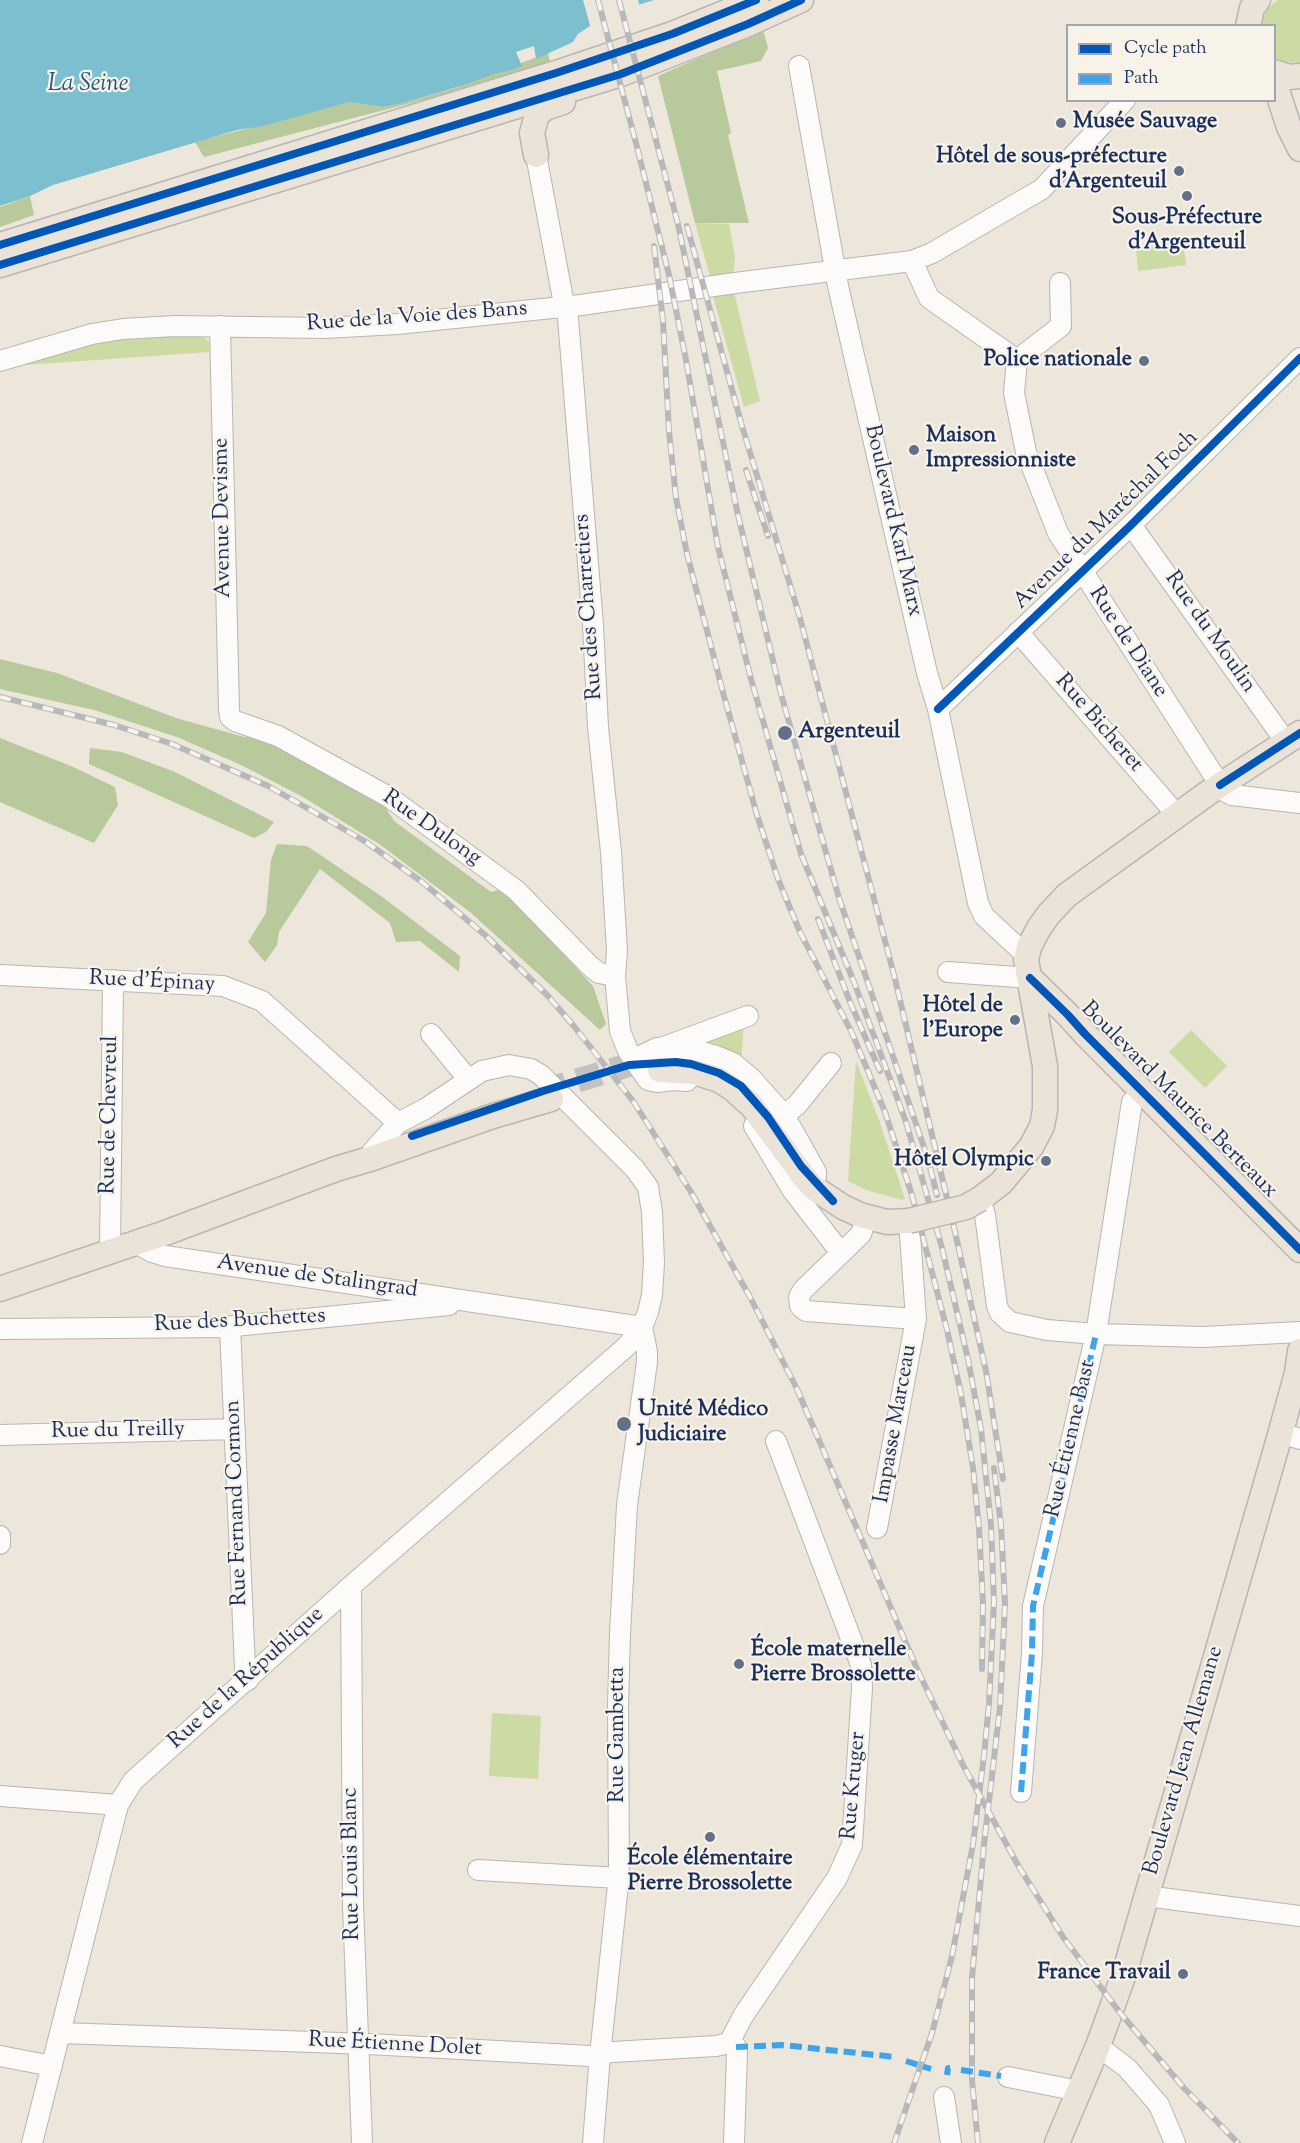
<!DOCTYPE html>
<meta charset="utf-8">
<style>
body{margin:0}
#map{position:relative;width:1300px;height:2143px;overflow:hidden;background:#ede6da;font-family:"Sorts Mill Goudy",serif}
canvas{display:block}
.legend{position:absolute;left:1066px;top:24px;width:210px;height:78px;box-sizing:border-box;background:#f7f3e8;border:2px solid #9fa5b1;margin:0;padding:8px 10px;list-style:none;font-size:18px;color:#1b2f5e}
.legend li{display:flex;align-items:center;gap:12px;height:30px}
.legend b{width:30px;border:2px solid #9fa5b1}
</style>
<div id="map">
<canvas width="1300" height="2143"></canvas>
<ul class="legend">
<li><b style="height:8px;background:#0057b8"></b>Cycle path</li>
<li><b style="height:8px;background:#3da3ed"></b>Path</li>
</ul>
</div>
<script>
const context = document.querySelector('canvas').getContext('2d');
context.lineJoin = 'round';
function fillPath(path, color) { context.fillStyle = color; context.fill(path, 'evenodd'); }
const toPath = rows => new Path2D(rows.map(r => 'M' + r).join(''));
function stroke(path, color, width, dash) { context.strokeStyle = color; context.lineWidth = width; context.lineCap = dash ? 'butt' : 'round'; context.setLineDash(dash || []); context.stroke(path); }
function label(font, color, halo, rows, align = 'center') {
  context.font = font + ' "Sorts Mill Goudy",serif'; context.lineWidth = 4.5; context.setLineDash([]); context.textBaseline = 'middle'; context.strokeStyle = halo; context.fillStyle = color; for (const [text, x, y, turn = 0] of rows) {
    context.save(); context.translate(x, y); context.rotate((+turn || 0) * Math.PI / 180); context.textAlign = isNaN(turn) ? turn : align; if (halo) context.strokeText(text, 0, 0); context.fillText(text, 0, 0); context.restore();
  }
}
fillPath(toPath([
 [1278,0,1300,0,1300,63,1283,62,1275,58,1274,26,1260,26,1267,9],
 [695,223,729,224,735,258,733,275,711,280],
 [1183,242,1186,265,1138,271,1136,248],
 [734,292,760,401,744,407,712,293],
 [202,335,209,342,209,352,11,366,48,354,125,338],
 [744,1024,741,1062,696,1040],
 [1191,1030,1227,1066,1205,1088,1169,1052],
 [856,1061,879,1120,905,1199,902,1200,866,1190,848,1181],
 [492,1713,541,1716,538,1779,489,1776]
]), '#ccdaa4');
fillPath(toPath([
 [763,30,768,48,761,61,717,71,731,133,728,135,749,223,695,223,658,76],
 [548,53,550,63,492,82,204,157,195,142,349,102,383,107,403,103,455,88],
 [30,196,34,215,0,227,0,207],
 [0,659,57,673,176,718,244,737,262,735,382,802,394,821,491,892,503,889,593,986,606,1024,600,1030,470,912,379,844,303,797,241,765,177,737,94,710,0,689],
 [0,738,71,766,115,787,118,805,94,843,0,802],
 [90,748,122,752,175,772,274,822,266,832,254,838,89,764],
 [277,844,307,846,381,896,460,956,459,972,420,941,396,942,390,923,320,869,279,932,277,945,265,962,248,942,266,913,271,860]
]), '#b8c99b');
fillPath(toPath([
 [0,0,654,0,602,16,602,18,578,34,573,42,536,59,534,46,516,52,522,66,516,69,494,74,464,85,403,103,383,107,349,102,263,126,237,130,53,185,30,196,0,206]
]), '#7cbfcf');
fillPath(toPath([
 [583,0,638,0,640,8,605,18,591,29]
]), '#ede6da');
stroke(toPath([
 [543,1091,629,1065,658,1062]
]), '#c3c1c1', 24, [24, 12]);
const minor = toPath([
 [799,66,838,286,927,673,938,709,978,903,984,916,1026,955],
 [536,155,563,299,568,318,593,625,598,727,611,852,617,951,615,976,620,1031,628,1051,648,1080,657,1082,673,1080,687,1081],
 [912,261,929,298,1017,360,1014,393,1026,452,1058,533,1220,785,1224,791,1232,795,1300,803],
 [220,326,229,710,230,717,235,721,278,736,389,797,516,890,590,966,599,973,615,976],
 [1017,360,1061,326,1060,283],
 [0,361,92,334,123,329,175,326,324,328,397,324,581,305,735,283,912,261,932,253,1042,189,1125,100],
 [1131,525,1286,742],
 [1018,632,1177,815],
 [938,709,1131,525,1300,358],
 [948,972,1030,978],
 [0,975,223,986,262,1001,398,1123],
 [431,1034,468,1079],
 [661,1048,694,1050,716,1056,733,1063,751,1078,784,1115,816,1172,816,1177,813,1180],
 [634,1059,657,1048,661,1048,748,1016],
 [784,1115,797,1105,831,1063],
 [754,1126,793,1191,841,1253],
 [980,1199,985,1215,997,1306,1000,1313,1010,1322,1047,1330,1096,1334,1203,1337,1300,1332],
 [867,1217,861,1234,803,1290,799,1297,800,1306,806,1311,916,1319,909,1221],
 [136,1243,152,1252,165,1256,642,1327],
 [110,1251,113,980],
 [230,1327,245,1668,248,1680],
 [0,1329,224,1327,449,1305],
 [1280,1433,1300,1439],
 [0,1435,235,1429],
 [877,1528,916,1319],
 [0,1536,0,1544],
 [351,1586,353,1905,362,2143],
 [1021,1792,1032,1653,1033,1606,1096,1334,1132,1102,1143,1092],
 [0,1796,118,1805],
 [478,1870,619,1878],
 [1146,1896,1300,1916],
 [61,2033,368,2044,590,2056,613,2052,716,2046,729,2043],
 [1098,2046,1127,2068,1159,2105,1175,2143],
 [0,2056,52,2066],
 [1008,2077,1069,2089,1080,2093],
 [944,2097,951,2143],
 [32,2143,118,1805,133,1781,351,1586,627,1346,642,1327,648,1312,652,1295,654,1263,652,1212,648,1187,635,1169,541,1075,531,1069,509,1065,482,1071,425,1109,398,1123,372,1152],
 [593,2143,600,2055,619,1875,618,1706,620,1633,627,1505,647,1362,647,1352,642,1327],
 [734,2143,737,2052,736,2047,729,2043,743,2016,837,1878,852,1845,862,1688,861,1665,776,1441]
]);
const major = toPath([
 [1248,26,1252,8,1258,0],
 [1274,72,1289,77,1300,76],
 [1274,81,1289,127,1300,149],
 [536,155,532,133,537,115,545,108,563,102],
 [0,245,556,73,672,34,756,0],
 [0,265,621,74,748,24,801,0],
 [1030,978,1068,1015,1085,1034,1300,1250],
 [660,1070,694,1072,719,1080,733,1089,752,1106,804,1177,814,1188,843,1207,860,1215,887,1222,909,1221],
 [980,1199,1001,1183,1031,1147,1042,1126,1045,1110,1045,1066,1026,960,1029,947,1039,928,1049,914,1067,895,1208,793,1300,733],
 [0,1289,165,1233,336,1169,373,1158,493,1116,551,1099],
 [1057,2143,1098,2046,1124,1974,1278,1442,1297,1373,1300,1351]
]);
stroke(minor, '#b8b6b3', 22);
stroke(major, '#b8b6b3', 27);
stroke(minor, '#fcfbf9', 20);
stroke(major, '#ebe3d8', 24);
const rail = toPath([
 [598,0,637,147,669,275,686,360,718,547,751,679,801,854,854,982,906,1122,942,1248,968,1359,981,1429,991,1525,994,1602,989,1704,984,1755,973,1844,952,1956,932,2033,894,2143],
 [619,0,678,224,738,515,781,694,839,898,928,1159,937,1195],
 [687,226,742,426,800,618,894,975,953,1223,986,1371,1003,1479],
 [654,246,663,321,669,431,676,498,687,554,724,696,757,815,778,879,800,932,852,1033,885,1112,912,1195,947,1330,961,1394,973,1468,979,1528,983,1603,982,1669],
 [746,470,768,536],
 [0,697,114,725,172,744,268,786,330,821,366,842,422,882,485,935,547,995,573,1025,633,1101,691,1192,750,1297,797,1389,918,1671,963,1765,1019,1867,1063,1937,1121,2014,1184,2088,1238,2143],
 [818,919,850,1002,880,1071],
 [978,2143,972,2080,972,1978,984,1844,1000,1707,1005,1604,1001,1525,994,1468]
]);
stroke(rail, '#b7b8bb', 6);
stroke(rail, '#f7f3e8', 4, [11]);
const majorBridge = toPath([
 [909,1221,966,1207,980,1199]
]);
stroke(majorBridge, '#b8b6b3', 27, []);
stroke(majorBridge, '#ebe3d8', 24);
stroke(toPath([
 [1021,1792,1032,1653,1033,1606,1096,1334],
 [736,2047,782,2045,895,2057],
 [906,2061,931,2069],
 [961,2070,1001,2076],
 [947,2075,948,2068,950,2068]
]), '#3da3ed', 6, [12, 6]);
stroke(toPath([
 [0,245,556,73,672,34,756,0],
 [0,265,621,74,748,24,801,0],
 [938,709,1131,525,1300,358],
 [1220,785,1300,733],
 [1030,978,1068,1015,1085,1034,1300,1250],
 [412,1136,543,1091,629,1065,676,1062,691,1064,719,1073,741,1086,768,1117,801,1166,833,1201]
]), '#0057b8', 8);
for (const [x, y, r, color] of [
 [1061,123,6,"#646f89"],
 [1179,171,6,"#646f89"],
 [1187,196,6,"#646f89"],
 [1144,361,6,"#646f89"],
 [914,450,6,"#646f89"],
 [785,733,8,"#646f89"],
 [1015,1020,6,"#646f89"],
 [1046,1161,6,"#646f89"],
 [624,1424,8,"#646f89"],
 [739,1664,6,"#646f89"],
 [710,1837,6,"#646f89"],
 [1183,1974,6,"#646f89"]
]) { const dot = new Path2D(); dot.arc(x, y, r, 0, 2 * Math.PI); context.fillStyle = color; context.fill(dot); stroke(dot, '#f7f3e8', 2); }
label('bold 22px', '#1b2f5e', '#f7f3e8', [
 ["Musée Sauvage",1073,123],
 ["Hôtel de sous-préfecture",1167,158,"right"],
 ["d'Argenteuil",1167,183,"right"],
 ["Sous-Préfecture",1187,219,"center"],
 ["d'Argenteuil",1187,244,"center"],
 ["Police nationale",1132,361,"right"],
 ["Maison",926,437],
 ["Impressionniste",926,462],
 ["Argenteuil",798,733],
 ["Hôtel de",1003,1007,"right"],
 ["l'Europe",1003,1032,"right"],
 ["Hôtel Olympic",1034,1161,"right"],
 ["Unité Médico",638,1411],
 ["Judiciaire",638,1436],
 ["École maternelle",751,1651],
 ["Pierre Brossolette",751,1676],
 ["École élémentaire",710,1860,"center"],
 ["Pierre Brossolette",710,1885,"center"],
 ["France Travail",1171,1974,"right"]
], 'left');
label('22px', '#1b2f5e', '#f7f3e8', [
 ["Rue de la Voie des Bans",417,318,-4],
 ["Avenue Devisme",224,518,-91],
 ["Boulevard Karl Marx",892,521,77],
 ["Avenue du Maréchal Foch",1107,521,-44],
 ["Rue des Charretiers",590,607,-94],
 ["Rue du Moulin",1209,633,55],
 ["Rue de Diane",1127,643,57],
 ["Rue Bicheret",1098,724,49],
 ["Rue Dulong",431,829,35],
 ["Rue d'Épinay",152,983,3],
 ["Boulevard Maurice Berteaux",1178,1101,45],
 ["Rue de Chevreul",111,1115,-89],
 ["Avenue de Stalingrad",317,1278,8],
 ["Rue des Buchettes",240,1322,-3],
 ["Impasse Marceau",897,1424,-80],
 ["Rue du Treilly",118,1432,-1],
 ["Rue Étienne Bast",1072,1439,-77],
 ["Rue Fernand Cormon",238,1503,-92],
 ["Rue de la République",247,1679,-42],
 ["Rue Gambetta",619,1735,-90],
 ["Boulevard Jean Allemane",1185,1761,-74],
 ["Rue Kruger",855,1786,-85],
 ["Rue Louis Blanc",353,1864,-91],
 ["Rue Étienne Dolet",395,2046,3]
]);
label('italic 24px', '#29557e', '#f7f3e8', [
 ["La Seine",88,86]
]);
</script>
